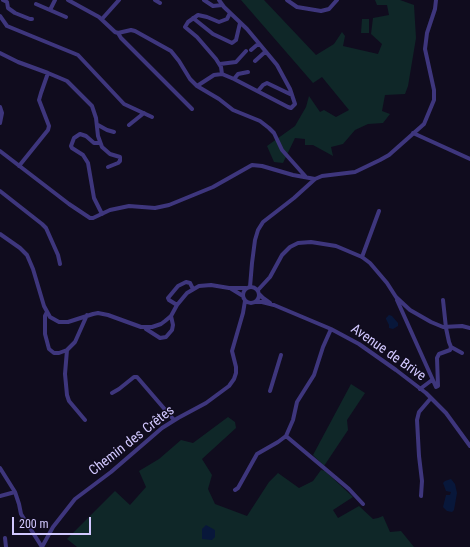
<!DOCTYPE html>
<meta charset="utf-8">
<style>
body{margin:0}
#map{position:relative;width:470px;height:547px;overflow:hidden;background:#100c1e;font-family:"Roboto Condensed",sans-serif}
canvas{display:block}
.scale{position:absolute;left:12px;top:517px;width:79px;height:18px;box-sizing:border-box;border:2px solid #d2c8ff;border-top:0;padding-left:5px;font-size:12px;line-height:14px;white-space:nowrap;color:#d2c8ff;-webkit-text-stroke:3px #100c1e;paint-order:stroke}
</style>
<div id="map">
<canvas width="470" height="547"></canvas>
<div class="scale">200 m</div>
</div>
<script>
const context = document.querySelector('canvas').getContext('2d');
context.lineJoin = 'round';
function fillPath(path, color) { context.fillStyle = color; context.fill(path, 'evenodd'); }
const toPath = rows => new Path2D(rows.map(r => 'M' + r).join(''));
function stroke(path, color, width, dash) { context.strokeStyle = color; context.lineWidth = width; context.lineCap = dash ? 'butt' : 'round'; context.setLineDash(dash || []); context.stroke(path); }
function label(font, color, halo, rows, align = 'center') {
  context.font = font + ' "Roboto Condensed",sans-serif'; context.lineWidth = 3; context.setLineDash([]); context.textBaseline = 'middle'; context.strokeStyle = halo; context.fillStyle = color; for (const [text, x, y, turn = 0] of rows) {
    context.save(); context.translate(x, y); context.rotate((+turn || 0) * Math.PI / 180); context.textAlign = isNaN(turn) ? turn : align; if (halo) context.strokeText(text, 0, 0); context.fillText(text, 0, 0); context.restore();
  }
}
fillPath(toPath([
 [241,0,264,0,316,55,334,44,342,32,345,36,343,46,378,54,382,44,371,34,373,18,389,15,387,5,377,5,375,0,400,0,414,5,416,38,408,86,405,94,385,95,382,111,390,114,383,123,368,124,355,130,343,144,331,147,333,156,313,145,305,145,305,139,295,138,283,163,274,162,267,146,295,126,306,107,309,96,320,112,324,110,336,117,349,110,322,77,313,83],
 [362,19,369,19,369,33,361,33],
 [351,384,365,393,347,420,348,430,324,466,313,455],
 [228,417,235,422,236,428,202,459,212,475,208,489,215,504,247,516,269,482,278,473,299,488,313,481,321,470,325,471,353,497,333,510,338,518,359,506,373,519,378,518,383,516,390,532,401,531,414,547,77,547,67,539,115,491,130,505,146,487,139,471,159,459,181,440,193,443]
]), '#0f2728');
fillPath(toPath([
 [389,315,392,316,398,323,398,326,393,329,389,328,389,325,386,319,386,318],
 [451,479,455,484,457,493,454,510,452,512,447,511,443,507,446,495,450,495,451,492,446,491,443,483,445,481],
 [206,525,215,530,215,537,212,540,202,539,202,529]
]), '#08173a');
stroke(toPath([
 [3,0,7,2,8,8,15,13,30,19,32,19],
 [68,0,99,17,115,32,118,33,131,30,135,31,171,51,179,61,190,79,197,86,219,99,233,110,260,121,269,128,274,133,282,150,306,177],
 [155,0,160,3],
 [204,0,213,6,222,5],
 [287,0,297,7,321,11,329,9,337,0],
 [36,4,66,17],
 [50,10,55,0],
 [0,16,7,26,78,55,124,104,152,117],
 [193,18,213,34,232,43,236,40,240,23],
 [102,19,119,0],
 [118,33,121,38,192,109],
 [251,50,258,44],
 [0,53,18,62,48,73,67,81,92,106,96,118,98,136,102,147,110,154,120,157,120,161,118,163,108,167],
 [255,61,265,52],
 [220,64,236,62,246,51],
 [222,74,221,67,216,59,197,37,185,27,188,22,198,15,207,17,219,22,227,19,230,13],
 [234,79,238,74,248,72],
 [197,86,214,75,222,74,234,79,288,107,291,108,295,104,290,89,277,65,247,29,224,7,219,0],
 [258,91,263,85,267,83,292,95],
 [0,107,2,113,0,123],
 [98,125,107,130,114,132],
 [129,125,144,113],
 [413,133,470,159],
 [99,143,94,143,86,136,80,134,74,138,71,146,72,148,83,155,88,163,94,198,102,214],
 [0,151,69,204,90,218,93,218,110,210,129,206,155,208,169,205,213,187,252,165,262,166,293,175,315,179],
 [19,166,48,130,49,126,39,100,41,93,48,73],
 [0,191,42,224,46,228,58,255,60,264],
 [0,234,20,248,27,255,33,269,44,306,50,317,59,322,68,322,93,314,98,313,108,315,141,327,152,327,161,324,165,321,171,316,177,305,187,293,199,286,211,285,229,288,246,288],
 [362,257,379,211],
 '243 295a8 8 0 1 1 16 0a8 8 0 1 1-16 0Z',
 [250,287,252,263,255,240,258,230,263,222,294,198,315,179,322,176,355,172,380,160,389,155,424,124,434,100,434,90,425,49,427,33,435,9,436,0],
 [230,288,243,296],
 [258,290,270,277,282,255,290,247,298,243,311,242,336,246,362,257,370,263,387,283,396,297,410,310,431,322,443,327,462,326,470,328],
 [259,294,263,298,270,303],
 [397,300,436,387,438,386,437,358,439,354,450,350,451,347,449,342,446,328,443,300],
 [256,302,262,302,274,305,331,329,359,344,396,370,426,393,446,413,470,446],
 [177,305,169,300,168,298,178,286,186,282,190,283,193,289],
 [47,312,45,316,45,334,49,349,54,353,59,353,67,350,75,342,87,315],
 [145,327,146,329,160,338,166,337,172,330,173,325,171,316],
 [331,329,323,347,314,375,297,402,293,420,286,436,336,478,349,489,363,504],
 [451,347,462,353],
 [67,350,65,374,67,395,69,401,85,420],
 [420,389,432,380],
 [270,391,281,355],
 [112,393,119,389,134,377,137,377,174,420],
 [0,468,15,492,19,504,21,514,42,547],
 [235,490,238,488,257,454,278,442,286,436],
 [0,496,15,492],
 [421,496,422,481,419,456,417,420,419,412,431,398],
 [5,538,6,547],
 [42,547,53,527,75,499,111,472,162,428,178,418,206,403,229,386,234,379,236,373,236,367,232,351,243,313,245,301]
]), '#3e367d', 4);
label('14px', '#d2c8ff', '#100c1e', [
 ["Avenue de Brive",388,353,35],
 ["Chemin des Crêtes",132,441,-38]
]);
</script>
